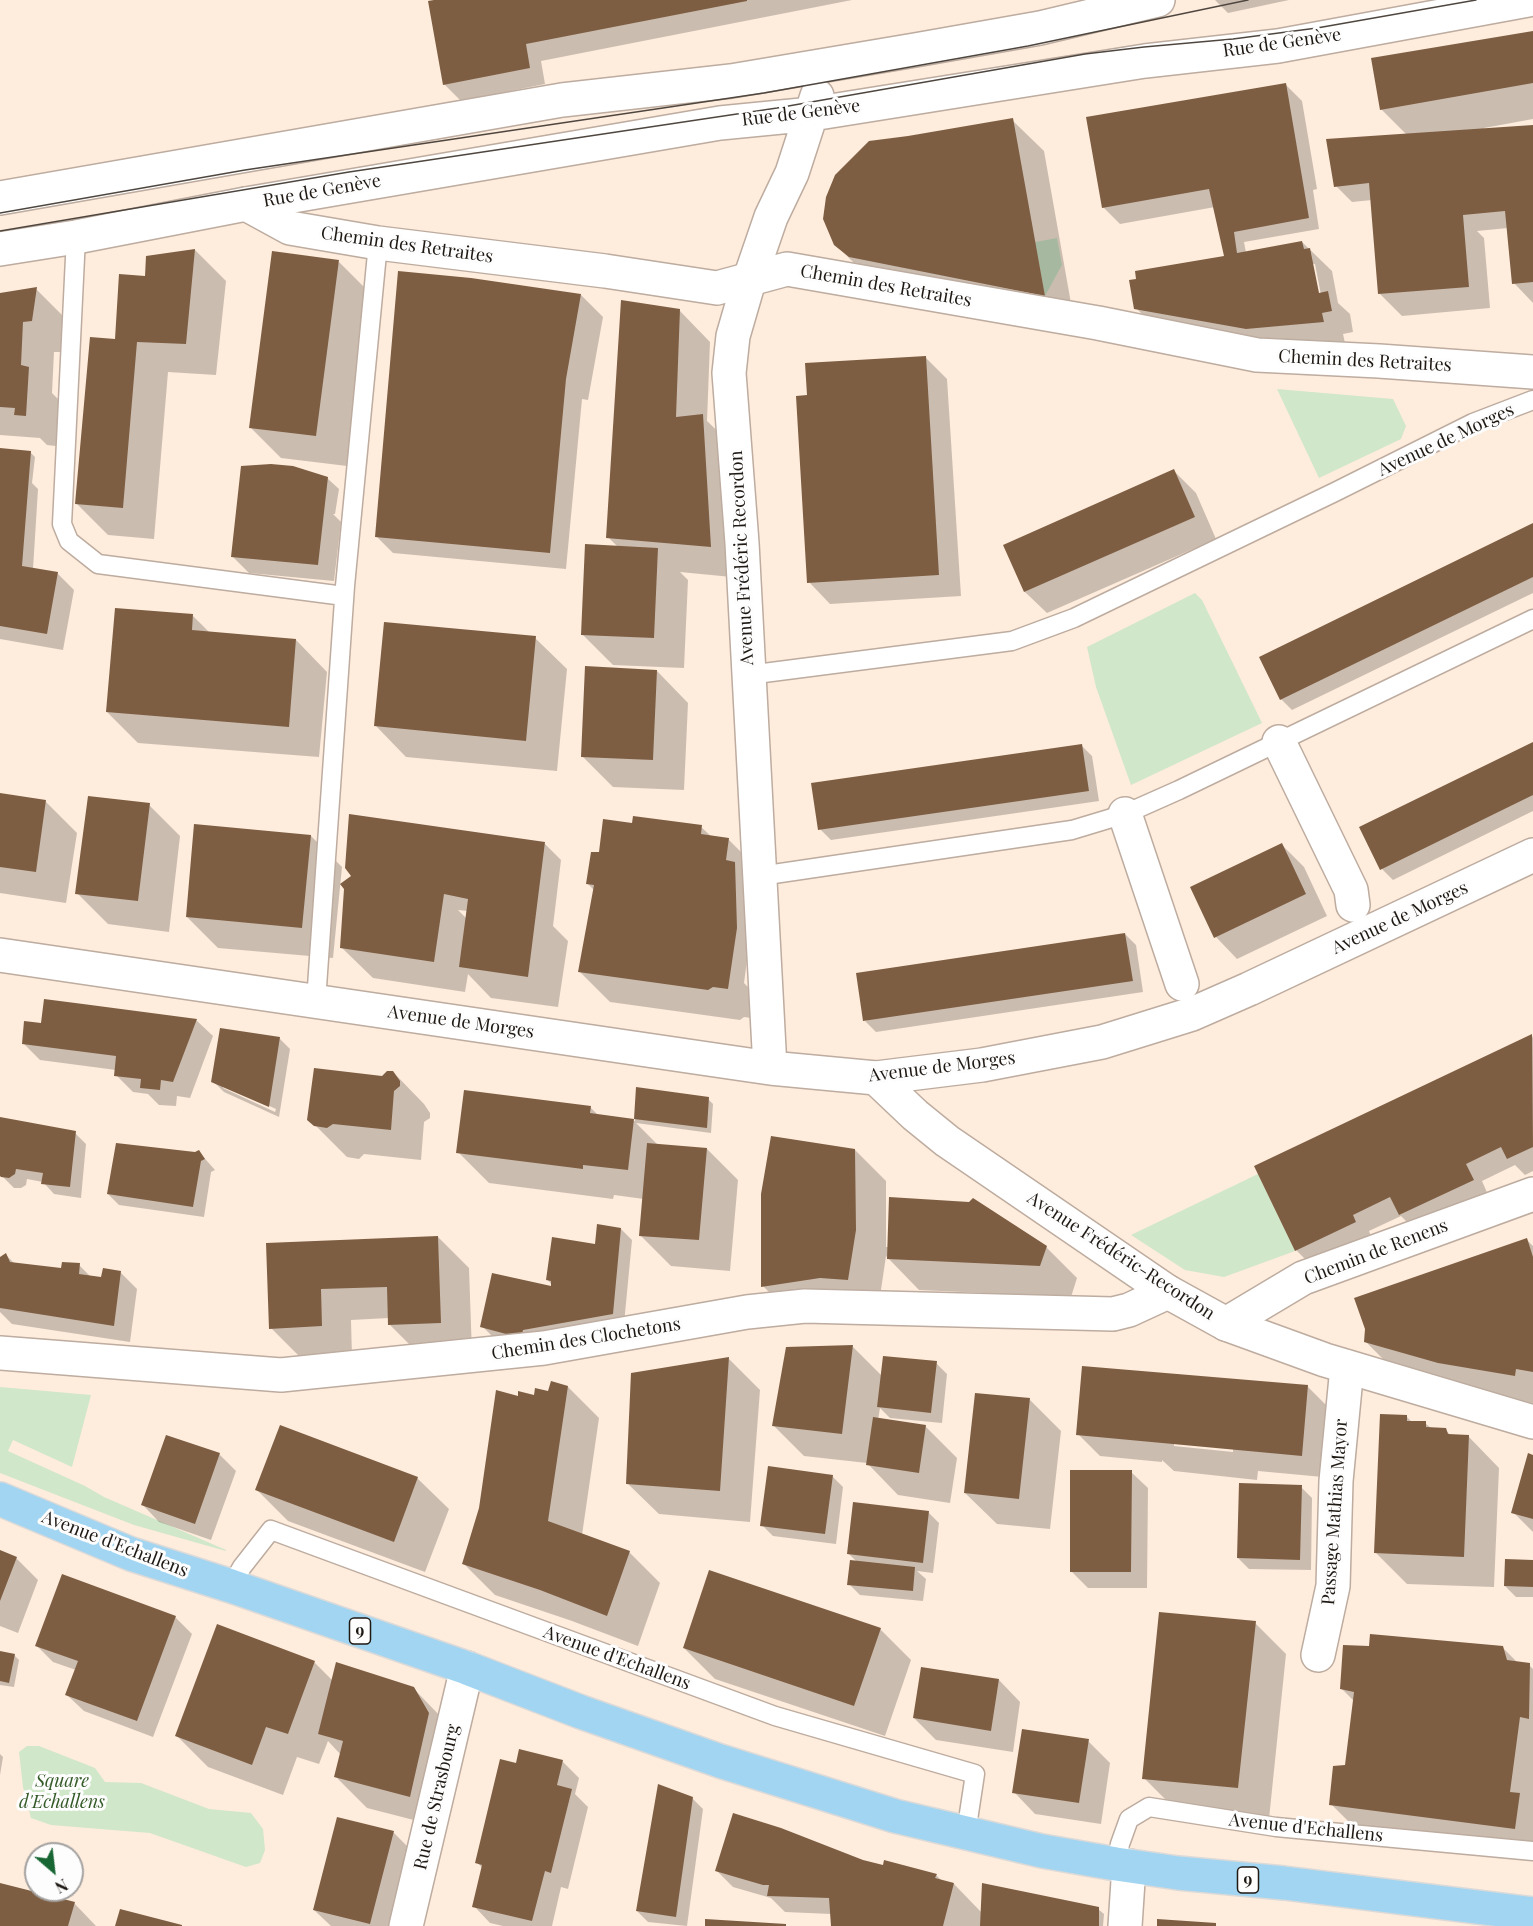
<!DOCTYPE html>
<meta charset="utf-8">
<style>
body{margin:0}
#map{position:relative;width:1533px;height:1926px;overflow:hidden;background:#feecdd;font-family:"Playfair Display",serif}
canvas{display:block}
.north{position:absolute;left:24px;top:1842px;width:60px;height:60px;box-sizing:border-box;background:#fdfdfd;border:2px solid #a4a2a0;border-radius:50%;rotate:152deg;font-size:16px;font-weight:700;line-height:24px;text-align:center;color:#1f1914}
.north::after{content:'';display:block;margin:auto;width:21px;height:27px;background:#186634;clip-path:polygon(50% 0,100% 100%,50% 72%,0 100%)}
</style>
<div id="map">
<canvas width="1533" height="1926"></canvas>
<div class="north">N</div>
</div>
<script>
const context = document.querySelector('canvas').getContext('2d');
context.lineJoin = 'round';
function fillPath(path, color) { context.fillStyle = color; context.fill(path, 'evenodd'); }
const toPath = rows => new Path2D(rows.map(r => 'M' + r).join(''));
function stroke(path, color, width, dash) { context.strokeStyle = color; context.lineWidth = width; context.lineCap = dash ? 'butt' : 'round'; context.setLineDash(dash || []); context.stroke(path); }
function label(font, color, halo, rows, align = 'center') {
  context.font = font + ' "Playfair Display",serif'; context.lineWidth = 6; context.setLineDash([]); context.textBaseline = 'middle'; context.strokeStyle = halo; context.fillStyle = color; for (const [text, x, y, turn = 0] of rows) {
    context.save(); context.translate(x, y); context.rotate((+turn || 0) * Math.PI / 180); context.textAlign = isNaN(turn) ? turn : align; if (halo) context.strokeText(text, 0, 0); context.fillText(text, 0, 0); context.restore();
  }
}
fillPath(toPath([
 [1057,238,1062,265,1045,296,1035,242],
 [1277,389,1393,399,1406,426,1401,439,1319,478],
 [1195,593,1202,600,1262,723,1131,785,1096,687,1087,647],
 [1258,1174,1295,1251,1224,1277,1185,1270,1131,1235],
 [0,1387,91,1395,72,1467,13,1440,8,1451,85,1486,104,1497,226,1550,226,1551,134,1525,0,1473],
 [27,1746,39,1746,95,1768,105,1782,141,1783,209,1809,251,1813,263,1829,265,1850,260,1863,246,1867,150,1833,51,1825,31,1818,23,1787,19,1752]
]), '#d0e7c9');
fillPath(toPath([
 [442,0,852,0,541,61,545,84,461,101,444,84],
 [1215,0,1289,0,1228,13],
 [1533,33,1533,119,1484,128,1485,130,1533,127,1533,303,1514,283,1508,228,1477,231,1484,238,1490,308,1402,316,1380,294,1372,200,1352,202,1336,186,1407,135,1381,109],
 [1285,84,1302,101,1317,189,1313,190,1319,229,1244,242,1246,253,1302,242,1332,271,1338,303,1350,314,1353,332,1343,334,1345,343,1269,350,1158,330,1136,308,1225,256,1215,207,1120,224,1103,207],
 [1312,264,1315,264,1322,300,1319,300],
 [1012,120,1044,151,1075,326,867,276,835,244],
 [195,250,226,281,216,375,168,372,154,539,108,535,77,504,116,341,146,277,147,258],
 [339,262,370,293,347,466,281,458,250,427],
 [36,289,67,320,63,352,54,352,52,393,59,400,56,446,47,445,40,438,0,435,0,295],
 [581,295,603,317,588,400,582,399,566,569,393,553,376,536],
 [679,310,710,342,707,421,734,447,742,578,680,572,688,580,684,668,613,665,582,634,618,547,608,537],
 [925,357,947,379,961,596,830,604,809,582,808,397],
 [0,449,30,452,35,457,32,483,38,489,33,569,57,573,74,590,63,650,0,639],
 [1174,471,1196,493,1216,539,1047,613,1025,592,1005,545],
 [327,478,339,489,335,514,333,514,341,522,334,581,249,573,232,556],
 [1533,525,1533,593,1292,710,1281,699],
 [193,616,210,633,296,640,327,672,319,757,138,743,107,712],
 [535,638,567,669,557,771,406,757,375,725],
 [657,671,688,703,684,790,613,787,582,756],
 [1533,744,1533,811,1393,880,1382,869],
 [1081,745,1092,756,1099,801,831,840,820,829],
 [0,795,46,802,77,833,66,903,0,893],
 [149,805,180,836,169,932,108,924,77,893],
 [633,824,701,827,712,837,728,839,759,870,744,983,761,1000,759,1019,744,1017,740,1020,610,1002,579,971,594,890,588,884,600,854],
 [311,836,342,867,333,958,218,948,187,917],
 [545,844,561,860,553,926,568,941,558,1007,491,998,468,974,465,992,373,978,341,947,355,883],
 [458,910,468,911,467,919],
 [1282,845,1304,867,1327,916,1237,959,1216,937],
 [1125,934,1136,945,1143,992,876,1032,865,1021],
 [196,1020,213,1036,190,1098,177,1096,176,1106,159,1105,148,1094,133,1092,116,1075,116,1070,40,1060,23,1043,42,1024],
 [1532,1036,1533,1038,1533,1171,1525,1175,1515,1165,1482,1181,1489,1197,1416,1231,1401,1216,1369,1231,1372,1239,1313,1267,1296,1250],
 [279,1038,290,1049,279,1117,224,1092,213,1081],
 [223,1085,276,1109,275,1112,223,1088],
 [393,1072,424,1104,430,1113,430,1118,424,1122,421,1160,364,1154,359,1159,347,1157,309,1119],
 [637,1088,708,1099,713,1104,711,1133,636,1123,658,1145,707,1149,738,1180,730,1271,671,1266,640,1235,644,1199,614,1195,613,1199,489,1183,458,1152,590,1107,599,1116,635,1121],
 [0,1119,75,1133,86,1144,81,1198,54,1194,43,1182,27,1179,26,1185,21,1188,14,1188,0,1174],
 [855,1150,886,1181,886,1247,1046,1247,1077,1278,1071,1297,919,1290,886,1256,878,1310,794,1317,763,1286],
 [199,1152,215,1170,211,1172,204,1217,119,1205,108,1194],
 [621,1229,632,1240,624,1324,499,1343,482,1326,552,1288,552,1285,547,1279],
 [438,1237,469,1268,472,1354,420,1355,389,1324,389,1318,351,1320,352,1357,302,1359,271,1328,268,1244],
 [1527,1240,1533,1246,1533,1404,1470,1393,1397,1373,1366,1342],
 [6,1255,15,1264,62,1270,79,1265,91,1277,102,1278,120,1272,137,1289,130,1342,12,1324,0,1312,0,1259],
 [853,1347,883,1377,936,1363,947,1374,942,1423,890,1418,880,1408,878,1420,926,1427,957,1458,950,1503,898,1495,867,1463,804,1456,773,1425],
 [729,1359,760,1390,750,1522,659,1514,627,1483],
 [1307,1386,1329,1408,1323,1477,1258,1471,1257,1480,1174,1471,1162,1460,1162,1462,1100,1456,1078,1434],
 [1174,1443,1233,1449,1233,1452,1174,1446],
 [568,1387,599,1418,582,1535,629,1552,660,1583,638,1646,572,1621,495,1595,464,1564,520,1398,535,1397],
 [1030,1400,1061,1431,1050,1529,997,1524,965,1493],
 [1407,1417,1412,1422,1425,1423,1431,1428,1445,1429,1451,1436,1468,1436,1499,1468,1494,1587,1407,1584,1376,1553],
 [219,1454,236,1471,211,1540,159,1522,143,1505],
 [1533,1456,1533,1532,1513,1512],
 [1131,1472,1148,1488,1147,1588,1088,1588,1071,1571],
 [832,1476,843,1487,836,1544,773,1536,762,1525],
 [417,1478,449,1509,425,1572,288,1521,257,1490],
 [1301,1487,1312,1498,1311,1570,1249,1569,1238,1558],
 [928,1512,939,1523,933,1573,917,1571,926,1579,923,1601,860,1595,849,1584,858,1563,848,1553],
 [0,1552,16,1558,38,1580,18,1633,0,1626],
 [1533,1562,1533,1597,1516,1597,1505,1586],
 [175,1617,192,1634,153,1737,84,1711,67,1695,76,1670,53,1662,36,1645],
 [1255,1623,1286,1654,1269,1819,1175,1809,1144,1778],
 [218,1626,315,1663,333,1681,413,1688,444,1720,441,1827,367,1808,336,1777,341,1755,328,1741,319,1764,297,1757,283,1795,208,1767,177,1736],
 [880,1629,911,1660,885,1736,715,1679,684,1648],
 [1502,1647,1519,1664,1529,1665,1533,1669,1533,1857,1362,1835,1331,1804,1347,1766,1354,1701,1342,1689],
 [0,1652,14,1655,19,1660,14,1687,0,1685],
 [999,1680,1020,1702,1013,1752,936,1740,914,1718],
 [1088,1741,1110,1763,1101,1824,1035,1814,1014,1792],
 [0,1754,3,1757,0,1775],
 [562,1761,579,1778,575,1794,588,1807,568,1889,561,1887,552,1926,503,1926,490,1923,474,1906,483,1869,477,1862,517,1765],
 [692,1798,703,1809,687,1926,648,1922,637,1911],
 [393,1832,424,1863,408,1926,331,1926,314,1910],
 [863,1862,936,1875,942,1881,954,1884,982,1913,1098,1909,1104,1914,1103,1926,832,1926,831,1914,785,1912,771,1898,733,1887,716,1870],
 [0,1884,74,1903,96,1926,0,1926]
]), '#0003');
fillPath(toPath([
 [434,0,747,0,747,1,526,44,530,68,443,85,428,1],
 [1533,31,1533,83,1380,110,1371,58],
 [1286,83,1309,218,1234,232,1237,253,1302,241,1304,249,1310,248,1319,293,1328,291,1332,311,1322,313,1324,322,1246,329,1134,309,1129,280,1136,279,1135,271,1224,256,1209,189,1102,208,1086,117],
 [1013,118,1045,296,849,257,834,245,823,219,826,197,835,175,869,141,908,136],
 [1533,125,1533,282,1512,284,1505,211,1463,215,1469,287,1378,294,1369,183,1334,187,1326,139],
 [195,249,186,344,137,342,123,508,75,504,90,337,115,339,119,274,145,276,146,256],
 [272,251,339,260,316,436,249,428],
 [398,271,471,278,581,294,566,379,550,553,375,537],
 [37,287,32,321,23,322,21,365,29,367,26,416,14,415,15,408,0,407,0,293],
 [621,300,680,309,676,417,703,414,711,547,606,538],
 [926,356,939,575,807,583,796,396,807,395,805,363],
 [0,448,31,451,22,566,58,572,47,634,0,626],
 [271,464,293,466,328,477,318,565,231,557,241,466],
 [1174,469,1195,517,1024,592,1003,545],
 [1533,523,1533,577,1280,700,1259,657],
 [585,544,658,548,654,638,581,635],
 [115,608,193,614,192,630,296,639,289,727,106,712],
 [384,622,536,636,526,741,374,726],
 [585,666,657,670,653,760,581,757],
 [1533,742,1533,795,1380,870,1359,827],
 [1082,744,1089,791,818,830,811,783],
 [0,793,46,800,36,872,0,867],
 [88,796,150,803,138,901,75,894],
 [349,814,545,842,528,977,459,967,468,899,444,894,434,962,340,948,344,889,340,884,351,876,345,868],
 [633,816,702,825,701,834,729,838,726,860,735,862,737,928,728,989,713,987,708,990,578,972,594,885,586,884,591,852,599,852,603,819,632,823],
 [194,824,311,835,302,928,186,917],
 [1282,843,1306,894,1214,938,1190,887],
 [1125,933,1133,981,863,1021,856,973],
 [44,999,83,1004,197,1019,173,1082,161,1080,160,1090,140,1088,141,1079,114,1076,116,1056,22,1044,24,1021,41,1023],
 [220,1028,280,1037,269,1107,211,1082],
 [1532,1034,1533,1147,1507,1159,1501,1147,1466,1164,1474,1180,1399,1215,1390,1197,1353,1215,1356,1222,1295,1251,1254,1166],
 [314,1068,382,1076,387,1071,393,1071,400,1081,400,1086,394,1091,391,1130,333,1124,327,1128,314,1126,307,1120],
 [636,1087,709,1097,707,1128,634,1119],
 [464,1090,591,1106,590,1113,634,1119,628,1170,583,1165,583,1169,456,1153],
 [0,1117,76,1131,70,1187,41,1184,43,1173,16,1169,15,1174,9,1178,1,1177,0,1176],
 [771,1136,855,1149,856,1230,848,1280,820,1278,761,1287,761,1194],
 [116,1143,195,1152,199,1150,205,1159,201,1161,193,1207,107,1194],
 [647,1143,707,1148,699,1240,639,1236],
 [889,1197,969,1202,973,1198,1047,1246,1040,1266,887,1259],
 [597,1224,621,1228,613,1314,523,1330,521,1338,480,1327,492,1273,551,1286,551,1281,546,1280,552,1237,595,1244],
 [438,1236,441,1323,388,1325,387,1287,321,1289,322,1326,269,1329,266,1243],
 [1527,1238,1533,1257,1533,1372,1516,1369,1515,1376,1438,1363,1364,1342,1365,1329,1354,1298],
 [6,1253,10,1262,61,1268,62,1262,80,1263,79,1274,101,1277,103,1268,121,1271,114,1326,0,1308,0,1257],
 [853,1345,842,1434,772,1426,786,1347],
 [883,1356,937,1361,931,1413,877,1407],
 [729,1357,720,1491,626,1484,631,1373],
 [1082,1366,1308,1385,1302,1456,1076,1435],
 [551,1381,568,1386,548,1521,630,1551,607,1616,540,1590,462,1564,479,1508,496,1390,518,1396,518,1391,534,1395,535,1388,548,1391],
 [975,1393,1030,1398,1019,1499,964,1493],
 [1380,1414,1407,1415,1407,1421,1426,1421,1426,1427,1446,1428,1448,1434,1469,1435,1464,1557,1374,1553],
 [873,1417,926,1425,919,1473,866,1465],
 [280,1425,418,1477,394,1542,255,1490],
 [166,1435,220,1453,195,1524,141,1505],
 [1528,1453,1533,1455,1533,1519,1511,1513],
 [768,1466,833,1475,825,1534,760,1526],
 [1070,1470,1132,1470,1131,1572,1070,1572],
 [1239,1483,1302,1485,1300,1560,1237,1558],
 [853,1502,929,1511,923,1563,847,1554],
 [0,1550,17,1557,0,1601],
 [1505,1559,1533,1560,1533,1587,1504,1586],
 [850,1560,915,1567,913,1591,847,1585],
 [709,1570,881,1628,854,1706,683,1648],
 [62,1574,176,1616,137,1721,65,1695,78,1661,35,1646],
 [1159,1612,1256,1621,1238,1788,1142,1779],
 [217,1624,315,1661,288,1734,266,1727,252,1765,175,1736],
 [1370,1634,1503,1646,1507,1660,1530,1663,1529,1719,1520,1717,1510,1792,1520,1793,1515,1829,1329,1805,1333,1766,1345,1765,1354,1692,1340,1689,1343,1645,1369,1646],
 [0,1651,15,1654,9,1683,0,1681],
 [336,1662,414,1687,429,1713,410,1797,334,1777,343,1741,318,1734],
 [921,1667,999,1679,991,1731,913,1718],
 [1022,1729,1089,1739,1079,1803,1012,1793],
 [519,1749,563,1760,557,1785,572,1789,551,1873,545,1871,532,1921,472,1907,482,1865,475,1863,500,1759,516,1763],
 [658,1784,693,1797,676,1917,636,1911],
 [733,1813,781,1828,863,1860,883,1865,884,1860,937,1874,935,1878,954,1883,943,1926,831,1926,829,1898,767,1896,769,1885,763,1885,715,1871],
 [337,1817,394,1831,370,1924,313,1910],
 [0,1883,75,1902,68,1926,0,1926],
 [982,1883,1099,1907,1099,1926,980,1926],
 [120,1909,182,1925,182,1926,115,1926],
 [705,1919,786,1924,786,1926,705,1926],
 [1157,1919,1216,1923,1216,1926,1157,1926]
]), '#7e5e42');
const lane = toPath([
 [76,237,62,524,69,541,98,564,344,596],
 [748,675,1012,641,1074,618,1335,492,1473,423,1533,400],
 [760,876,1072,830,1125,814,1179,790,1533,619],
 [316,1001,345,586,378,243],
 [231,1586,242,1567,271,1530,775,1716,975,1774,966,1833],
 [1116,1864,1120,1844,1129,1819,1149,1807,1276,1827,1533,1851]
]);
const street = toPath([
 [246,204,290,228,378,243,605,271,717,288,787,269,1098,323,1257,355,1379,361,1533,372],
 [1279,742,1351,890,1353,905],
 [1125,814,1182,984],
 [1226,1324,1303,1278,1533,1194],
 [0,1353,281,1375,544,1348,747,1312,805,1306,1113,1314,1129,1310,1168,1292],
 [1318,1655,1333,1586,1336,1481,1347,1367],
 [406,1926,467,1668],
 [1125,1926,1129,1866]
]);
const secondary = toPath([
 [0,198,562,100,731,81,915,50,1040,28,1158,0],
 [0,249,76,237,246,204,720,123,812,114,1145,61,1278,46,1528,0],
 [0,955,715,1060,770,1068,876,1078,982,1065,1102,1042,1192,1014,1249,989,1533,855],
 [770,1068,742,543,729,373,733,336,749,281,771,217,792,173,817,96],
 [876,1078,915,1115,947,1141,1168,1292,1226,1324,1325,1360,1533,1422]
]);
const primary = toPath([
 [0,1499,131,1554,231,1586,467,1668,581,1712,720,1761,895,1816,1042,1851,1116,1864,1178,1873,1284,1883,1533,1914]
]);
stroke(lane, '#bdac9f', 21);
stroke(street, '#bdac9f', 36);
stroke(secondary, '#bdac9f', 36);
stroke(primary, '#dbdad9', 36);
stroke(lane, '#fff', 18);
stroke(street, '#fff', 33);
stroke(secondary, '#fff', 33);
stroke(primary, '#a1d5f1', 33);
stroke(toPath([
 [0,213,245,170,764,93,1028,46,1248,0],
 [0,231,349,172,777,108,1085,54,1144,47,1233,39,1317,28,1476,0]
]), '#4f473f', 1.5);
for (const [x, y, w] of [
 [360,1631,21],
 [1248,1880,21]
]) { const box = new Path2D(); box.roundRect(x - w / 2, y - 13, w, 26, 4.5); context.fillStyle = '#fdfdfd'; context.fill(box); stroke(box, '#1f1914', 1.5); }
label('bold 16px', '#1f1914', null, [
 ["9",360,1631],
 ["9",1248,1880]
]);
label('18px', '#1f1914', '#fdfdfd', [
 ["Rue de Genève",1282,43,-8],
 ["Rue de Genève",801,113,-7],
 ["Rue de Genève",322,191,-10],
 ["Chemin des Retraites",407,245,8],
 ["Chemin des Retraites",886,286,10],
 ["Chemin des Retraites",1365,361,3],
 ["Avenue de Morges",1446,440,-25],
 ["Avenue Frédéric Recordon",742,558,-93],
 ["Avenue de Morges",1400,918,-25],
 ["Avenue de Morges",461,1022,8],
 ["Avenue de Morges",942,1067,-7],
 ["Chemin de Renens",1376,1252,-21],
 ["Avenue Frédéric-Recordon",1121,1256,33],
 ["Chemin des Clochetons",586,1339,-9],
 ["Passage Mathias Mayor",1335,1512,-86],
 ["Avenue d'Echallens",115,1544,21],
 ["Avenue d'Echallens",617,1658,20],
 ["Rue de Strasbourg",437,1797,-77],
 ["Avenue d'Echallens",1306,1828,6]
]);
label('italic 18px', '#345a28', '#fdfdfd', [
 ["Square",62,1781],
 ["d'Echallens",62,1802]
]);
</script>
